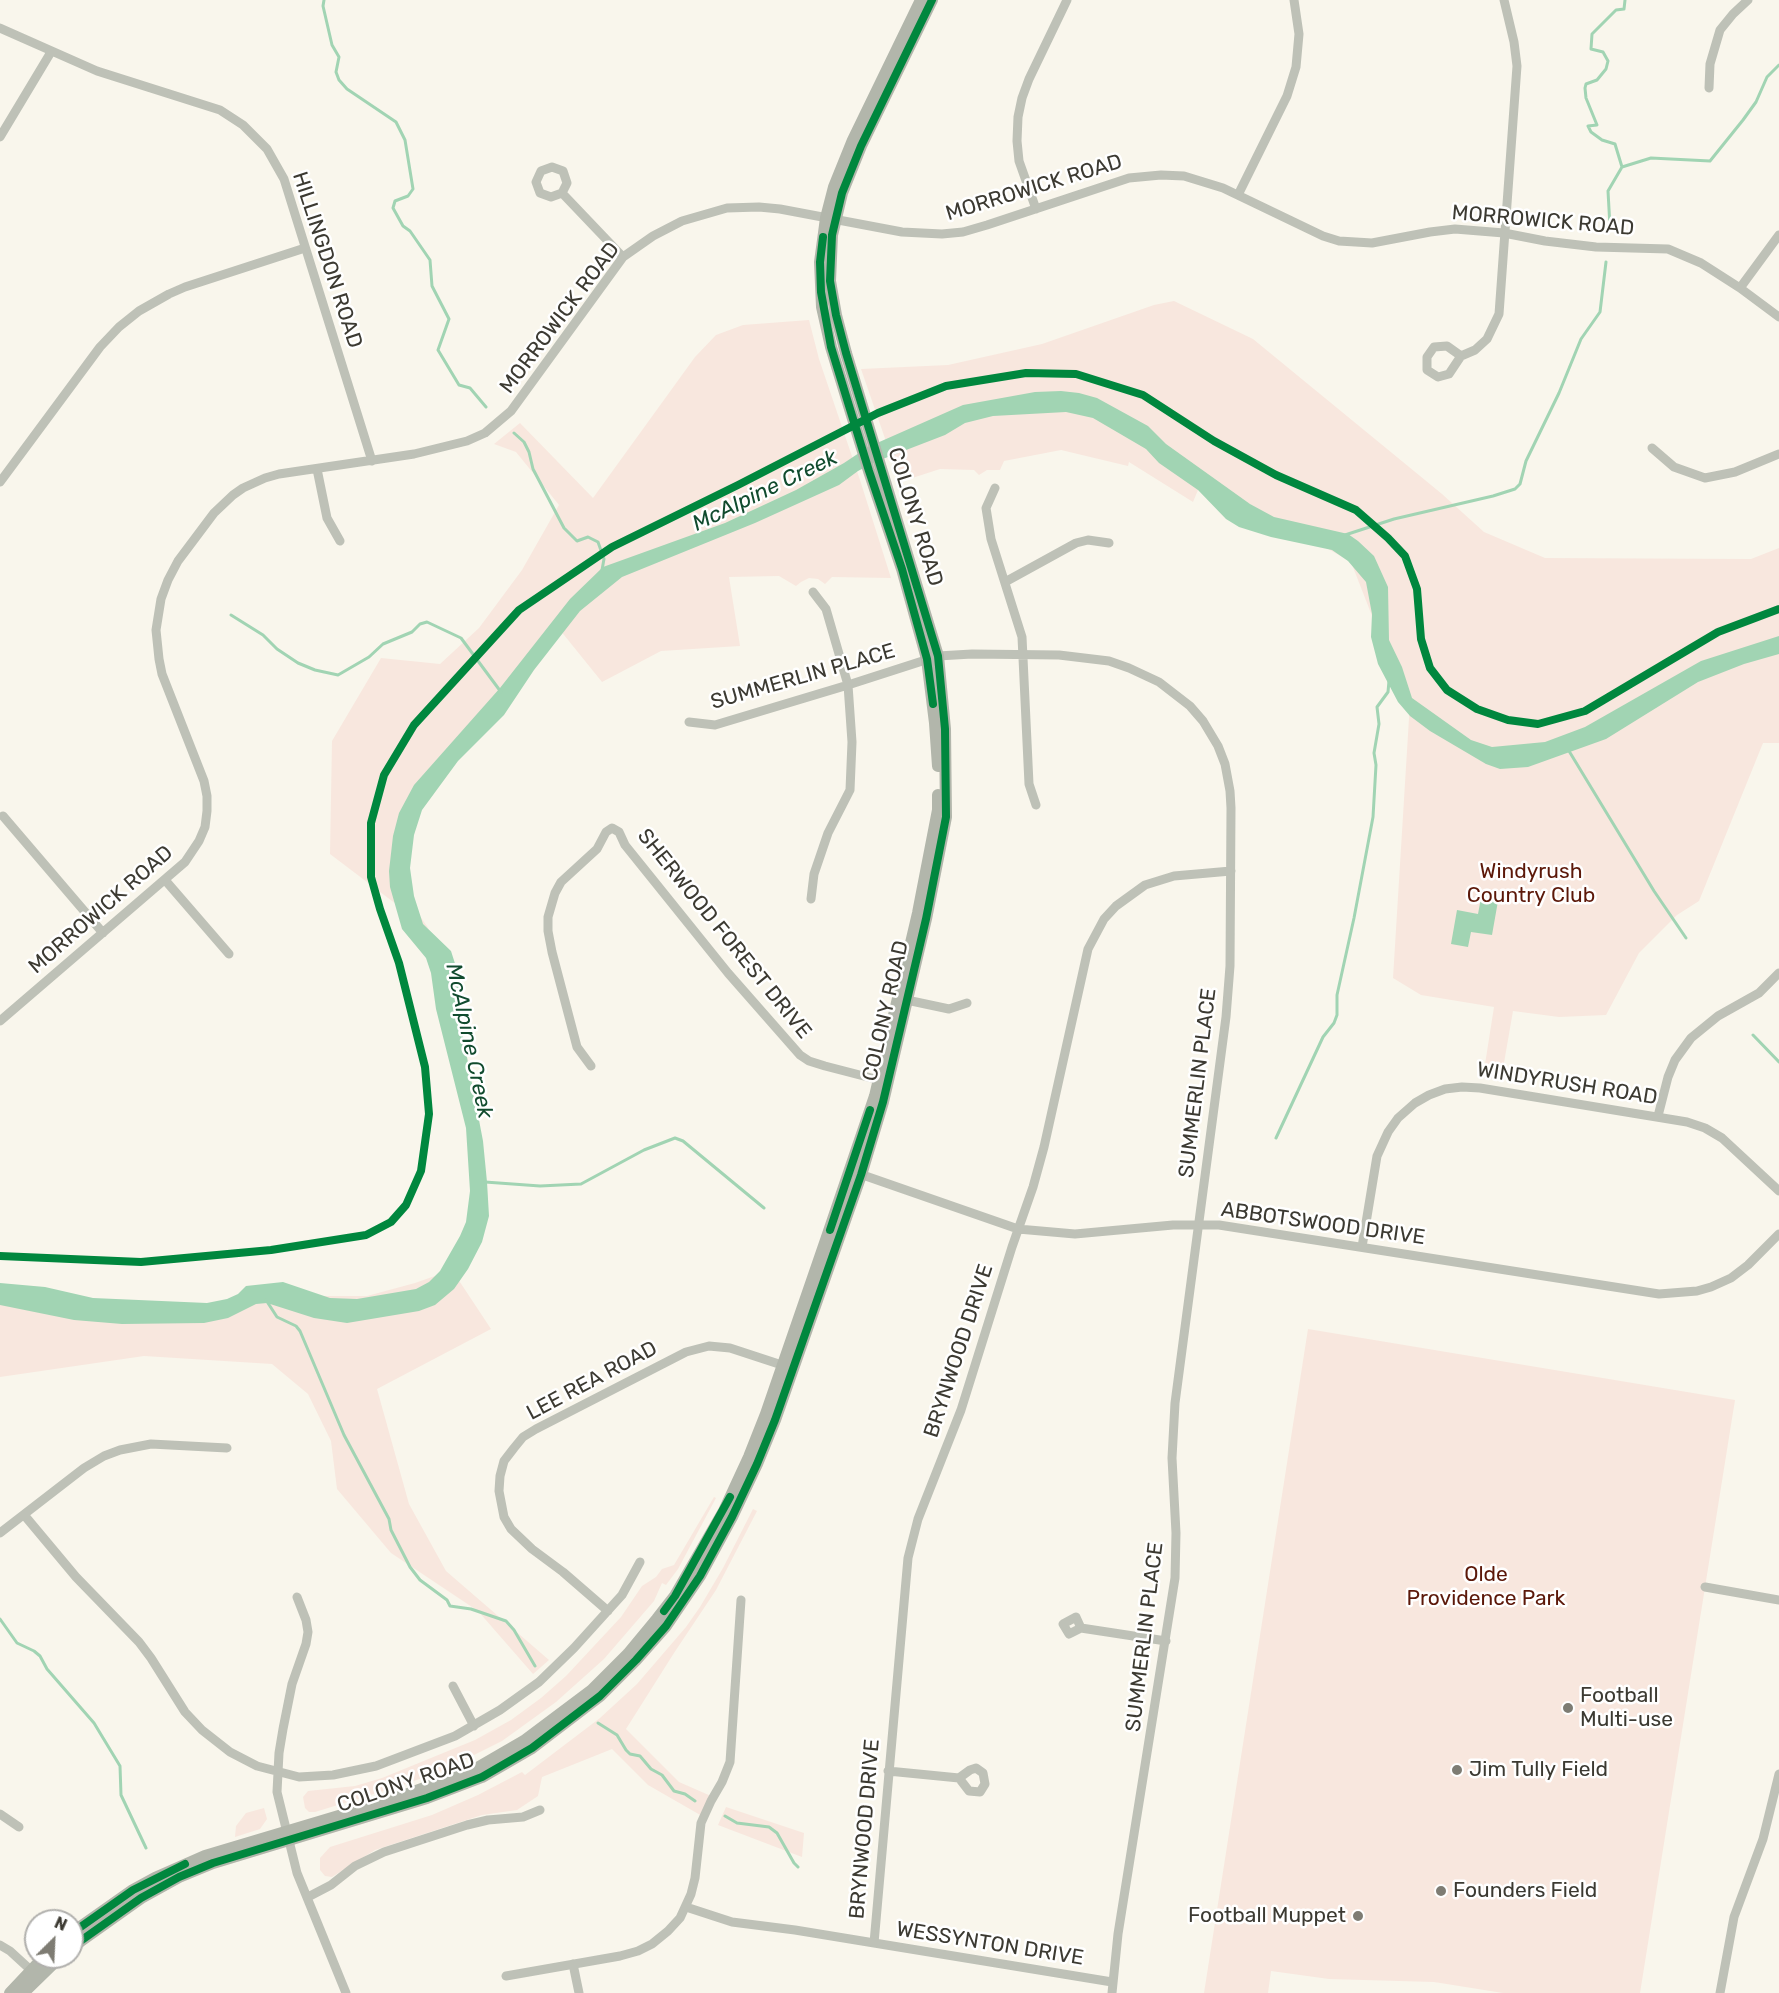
<!DOCTYPE html>
<style>
body{margin:0}
#map{position:relative;width:1779px;height:1993px;overflow:hidden;background:#f9f6ec;font-family:Rubik,sans-serif}
canvas{display:block}
.north{position:absolute;left:24px;top:1909px;width:60px;height:60px;box-sizing:border-box;background:#fff;border:2px solid #b1b0ad;border-radius:50%;rotate:24deg;font-size:16px;font-weight:700;line-height:24px;text-align:center;color:#3c3a32}
.north::after{content:'';display:block;margin:auto;width:21px;height:27px;background:#7e7c73;clip-path:polygon(50% 0,100% 100%,50% 72%,0 100%)}
</style>
<div id="map">
<canvas width="1779" height="1993"></canvas>
<div class="north">N</div>
</div>
<script>
const context = document.querySelector('canvas').getContext('2d');
context.lineJoin = 'round';
function fillPath(path, color) { context.fillStyle = color; context.fill(path, 'evenodd'); }
const toPath = rows => new Path2D(rows.map(r => 'M' + r).join(''));
function stroke(path, color, width, dash) { context.strokeStyle = color; context.lineWidth = width; context.lineCap = dash ? 'butt' : 'round'; context.setLineDash(dash || []); context.stroke(path); }
function label(font, color, halo, rows, align = 'center') {
  context.font = font + ' Rubik,sans-serif'; context.lineWidth = 5; context.setLineDash([]); context.textBaseline = 'middle'; context.strokeStyle = halo; context.fillStyle = color; for (const [text, x, y, turn = 0] of rows) {
    context.save(); context.translate(x, y); context.rotate((+turn || 0) * Math.PI / 180); context.textAlign = isNaN(turn) ? turn : align; if (halo) context.strokeText(text, 0, 0); context.fillText(text, 0, 0); context.restore();
  }
}
fillPath(toPath([
 [1174,301,1253,339,1442,494,1484,532,1545,558,1751,559,1779,548,1779,743,1763,743,1699,901,1677,915,1639,953,1606,1015,1559,1017,1513,1011,1501,1080,1483,1077,1494,1007,1421,995,1393,978,1410,702,1397,680,1351,562,1203,478,1193,502,1129,462,1128,466,1061,450,1004,461,1000,470,987,470,979,475,974,470,940,469,900,482,861,369,948,365,1042,344,1154,305],
 [809,320,819,359,860,480,891,578,832,577,825,584,818,579,809,578,801,582,796,586,779,576,729,577,740,646,661,651,602,682,560,630,408,808,403,892,429,929,330,854,332,741,381,658,440,664,479,628,522,570,559,505,516,452,494,444,520,423,593,498,695,357,716,335,743,325],
 [452,1270,491,1329,377,1389,409,1504,446,1571,549,1660,533,1674,478,1611,391,1553,337,1489,331,1441,308,1394,272,1364,144,1356,0,1377,0,1301,182,1311,274,1296,367,1296,415,1283],
 [1308,1329,1735,1400,1640,1993,1503,1993,1434,1982,1329,1979,1271,1971,1268,1993,1204,1993],
 [714,1497,716,1498,678,1569,666,1585,662,1583,654,1601,604,1659,556,1702,502,1741,444,1770,403,1785,315,1812,309,1812,305,1808,303,1797,308,1791,355,1786,382,1778,475,1740,511,1720,541,1698,566,1676,621,1617,642,1586,656,1577,662,1569,674,1565],
 [753,1509,757,1511,716,1590,674,1653,626,1729,679,1782,711,1796,702,1816,648,1785,612,1749,542,1777,538,1796,517,1810,482,1815,375,1850,332,1877,325,1876,320,1870,320,1858,330,1847,432,1815,478,1795,522,1772,525,1775,600,1718,637,1684,686,1627,700,1607,723,1568],
 [726,1807,804,1833,802,1857,718,1825],
 [264,1808,267,1819,260,1829,235,1837,236,1826,246,1813]
]), '#f8e7de');
fillPath(toPath([
 [1061,391,1079,393,1097,398,1148,426,1166,444,1250,504,1274,517,1348,534,1358,541,1374,556,1388,587,1389,640,1402,667,1412,698,1471,740,1492,747,1545,742,1585,727,1701,661,1779,636,1779,654,1744,664,1698,682,1606,739,1528,767,1500,769,1486,764,1430,731,1410,716,1398,702,1378,664,1371,637,1372,614,1366,582,1348,561,1332,550,1271,537,1239,527,1226,519,1198,490,1159,463,1146,449,1093,418,1066,412,993,416,965,423,945,435,875,462,858,471,839,485,755,523,622,577,580,611,534,670,504,715,458,761,422,810,414,835,410,868,414,896,423,924,451,951,458,973,462,1031,483,1141,487,1182,489,1216,482,1242,468,1269,454,1289,435,1305,419,1311,347,1323,314,1318,267,1303,256,1304,228,1318,204,1323,122,1324,74,1320,0,1305,0,1283,45,1287,93,1298,207,1303,227,1299,238,1294,246,1286,283,1282,330,1298,357,1299,416,1289,429,1282,440,1271,460,1236,466,1222,470,1191,466,1128,436,1009,431,973,426,958,402,929,390,887,389,871,393,836,399,813,414,785,500,688,570,599,603,567,725,523,796,490,844,463,868,447,963,405,1035,392],
 [1481,898,1498,901,1492,935,1471,932,1468,947,1451,944,1457,910,1478,914]
]), '#a1d4b3');
stroke(toPath([
 [324,0,323,6,332,45,339,57,336,72,339,80,347,89,396,122,405,140,413,189,408,196,395,201,393,208,403,226,410,231,430,260,432,286,449,319,438,350,459,385,470,388,486,407],
 [1622,167,1615,144,1602,140,1591,132,1588,126,1597,125,1586,98,1585,88,1586,84,1597,80,1606,69,1608,61,1603,52,1591,49,1592,34,1616,10,1624,9,1625,0],
 [1610,227,1608,191,1622,167,1651,158,1710,161,1743,120,1756,102,1767,77,1779,65],
 [514,433,524,442,529,452,533,469,564,528,577,541,588,537,598,542,604,559,602,570],
 [1345,535,1394,519,1493,496,1515,489,1520,484,1526,461,1559,393,1581,339,1600,312,1606,262],
 [231,615,263,635,277,649,298,663,315,670,338,675,369,657,383,644,412,632,420,624,427,622,461,638,501,692],
 [1569,751,1654,891,1686,938],
 [1753,1035,1779,1062],
 [1276,1138,1323,1037,1334,1023,1337,1015,1337,995,1354,918,1373,817,1376,765,1374,753,1379,724,1377,707,1388,692,1389,681],
 [485,1182,540,1186,581,1184,644,1150,675,1138,683,1141,764,1208],
 [266,1300,277,1317,296,1326,300,1331,344,1435,389,1519,391,1530,410,1567,420,1580,447,1600,450,1606,471,1609,506,1621,514,1630,535,1666],
 [0,1619,17,1643,34,1651,40,1656,47,1669,94,1723,120,1766,121,1795,146,1848],
 [598,1723,617,1735,626,1750,630,1754,640,1756,651,1769,662,1775,674,1791,685,1794,695,1801],
 [725,1816,737,1823,769,1827,777,1833,794,1863,798,1867]
]), '#a1d4b3', 3);
stroke(toPath([
 [0,28,97,71,220,110,243,125,267,149,284,179,372,461],
 [1709,88,1710,64,1720,30,1733,14,1748,0],
 [0,137,51,52],
 [562,193,551,197,540,193,536,182,541,171,552,167,563,171,567,183,562,193,623,257],
 [1238,195,1287,96,1296,67,1299,34,1294,0],
 [1036,209,1019,161,1017,141,1018,117,1022,98,1029,79,1067,0],
 [1740,288,1779,235],
 [1461,356,1447,346,1434,347,1427,357,1427,370,1438,377,1449,374,1461,356,1475,350,1487,339,1499,314,1517,66,1514,42,1504,0],
 [1652,448,1674,467,1705,478,1735,472,1779,454],
 [317,469,327,518,340,541],
 [0,482,100,347,119,327,139,311,169,294,185,287,305,248],
 [995,488,986,508,991,539,1022,637,1029,784,1036,805],
 [1005,582,1076,543,1088,540,1109,543],
 [689,722,715,725,848,685,938,656,972,654,1059,655,1109,661,1129,668,1159,682,1190,706,1203,721,1218,746,1225,764,1230,791,1231,808,1230,966,1226,1017,1175,1403,1172,1458,1176,1533,1175,1578,1118,1934,1112,1993],
 [3,816,103,933],
 [165,880,229,954],
 [811,899,814,874,828,833,850,790,852,742,848,685,826,609,813,592],
 [902,999,949,1009,967,1003],
 [0,1021,185,862,199,841,205,827,207,811,207,796,204,781,162,674,159,659,156,630,161,599,168,580,178,561,214,513,233,495,243,488,265,478,279,474,414,454,467,441,485,433,511,411,623,257,653,236,682,221,727,208,759,207,780,209,902,232,942,234,963,232,987,225,1129,178,1161,175,1184,176,1223,188,1323,236,1339,241,1372,243,1430,232,1455,229,1504,233,1545,241,1596,247,1668,249,1701,263,1740,288,1779,317],
 [591,1066,577,1047,552,952,548,931,548,917,555,893,561,882,597,849,606,832,612,828,619,832,625,845,728,973,800,1055,809,1061,825,1066,883,1081],
 [1658,1116,1668,1077,1675,1060,1691,1038,1718,1016,1759,993,1779,973],
 [857,1173,1018,1229,1075,1234,1173,1225,1219,1225,1659,1294,1697,1291,1711,1287,1731,1278,1748,1265,1779,1234],
 [1362,1247,1377,1156,1388,1132,1398,1118,1415,1103,1429,1095,1445,1089,1462,1087,1480,1088,1687,1122,1705,1128,1722,1138,1779,1191],
 [25,1516,76,1577,139,1642,151,1658,185,1712,202,1730,230,1752,257,1766,299,1777,333,1775,376,1766,455,1736,500,1710,539,1682,574,1648,622,1595,640,1562],
 [0,1533,84,1468,104,1456,120,1450,151,1444,227,1448],
 [1705,1587,1779,1600],
 [297,1597,306,1620,308,1632,306,1644,292,1684,283,1729,279,1753,277,1792,297,1873,346,1993],
 [608,1611,563,1572,532,1549,511,1529,504,1517,499,1491,500,1476,504,1461,514,1448,523,1437,536,1429,686,1352,709,1346,730,1348,788,1367],
 [1081,1628,1069,1634,1063,1624,1076,1617,1081,1628,1166,1641],
 [453,1686,474,1726],
 [888,1771,959,1778,969,1791,980,1792,985,1784,983,1773,976,1768,970,1770,959,1778],
 [0,1814,19,1827],
 [308,1897,331,1885,355,1866,384,1852,467,1825,488,1820,523,1817,540,1810],
 [686,1907,732,1922,795,1930,1112,1982],
 [874,1943,908,1558,918,1519,961,1410,1012,1247,1033,1187,1044,1147,1088,949,1104,919,1116,906,1145,885,1174,876,1231,871],
 [0,1945,10,1951,34,1973],
 [573,1964,579,1993],
 [506,1976,620,1956,638,1951,652,1944,668,1931,680,1918,691,1894,695,1878,701,1823,711,1801,722,1782,730,1762,741,1600],
 [1720,1993,1734,1917,1763,1839,1779,1774]
]), '#bec1b7', 9);
stroke(toPath([
 [921,0,853,140,834,187,826,218,820,262,822,307,831,347,869,471,902,569,927,659,935,723,938,766],
 [72,1933,133,1890,155,1878,205,1856,389,1801,474,1770,524,1741,592,1690,628,1654,657,1619,675,1596,724,1511,749,1457,766,1414,826,1240,875,1096,918,913,938,810,938,795],
 [72,1947,141,1898,179,1877,213,1863,427,1798,482,1777,532,1748,600,1696,636,1660,666,1626,700,1576,732,1517,757,1464,775,1420,861,1175,883,1102,926,919,946,817,945,729,938,656,846,353,836,315,830,281,832,235,842,193,861,146,932,0],
 [10,1993,44,1957],
 [23,1993,60,1957]
]), '#b2b6ab', 12);
stroke(toPath([
 [823,237,820,262,821,292,831,347,869,471,902,569,927,659,933,704],
 [830,1230,870,1110],
 [0,1256,141,1262,271,1250,366,1235,391,1222,406,1205,421,1171,429,1114,425,1067,399,963,380,909,371,877,371,823,384,775,414,725,519,610,612,547,738,485,878,413,946,386,1026,373,1076,374,1143,395,1214,441,1276,475,1356,510,1388,538,1405,556,1417,589,1421,639,1430,668,1447,690,1477,709,1508,720,1538,724,1585,711,1718,632,1779,609],
 [664,1611,675,1596,730,1497],
 [72,1933,133,1890,185,1864],
 [72,1947,141,1898,179,1877,213,1863,427,1798,482,1777,532,1748,600,1696,636,1660,666,1626,700,1576,732,1517,757,1464,775,1420,861,1175,883,1102,926,919,946,817,945,729,938,656,846,353,836,315,830,281,832,235,842,193,861,146,932,0]
]), '#00873e', 8);
for (const [x, y, r, color] of [
 [1568,1708,6,"#7e7c73"],
 [1457,1770,6,"#7e7c73"],
 [1441,1891,6,"#7e7c73"],
 [1358,1916,6,"#7e7c73"]
]) { const dot = new Path2D(); dot.arc(x, y, r, 0, 2 * Math.PI); context.fillStyle = color; context.fill(dot); stroke(dot, '#fff', 2); }
label('21px', '#3c3a32', '#fff', [
 ["MORROWICK ROAD",1034,188,-17],
 ["MORROWICK ROAD",1543,221,5],
 ["HILLINGDON ROAD",327,260,72],
 ["MORROWICK ROAD",560,318,-53],
 ["COLONY ROAD",915,517,73],
 ["SUMMERLIN PLACE",803,677,-16],
 ["MORROWICK ROAD",101,910,-41],
 ["SHERWOOD FOREST DRIVE",724,934,51],
 ["COLONY ROAD",886,1011,-77],
 ["SUMMERLIN PLACE",1198,1083,-83],
 ["WINDYRUSH ROAD",1567,1084,9],
 ["ABBOTSWOOD DRIVE",1323,1224,8],
 ["BRYNWOOD DRIVE",959,1351,-72],
 ["LEE REA ROAD",592,1381,-28],
 ["SUMMERLIN PLACE",1145,1637,-83],
 ["COLONY ROAD",406,1783,-19],
 ["BRYNWOOD DRIVE",865,1829,-85],
 ["WESSYNTON DRIVE",990,1944,9]
]);
label('21px', '#5c1809', '#fff', [
 ["Windyrush",1531,872],
 ["Country Club",1531,896],
 ["Olde",1486,1575],
 ["Providence Park",1486,1599]
]);
label('21px', '#3c3a32', '#fff', [
 ["Football",1580,1696],
 ["Multi-use",1580,1720],
 ["Jim Tully Field",1469,1770],
 ["Founders Field",1453,1891],
 ["Football Muppet",1346,1916,"right"]
], 'left');
label('italic 22px', '#114b2e', '#fff', [
 ["McAlpine Creek",765,491,-26],
 ["McAlpine Creek",469,1041,78]
]);
</script>
